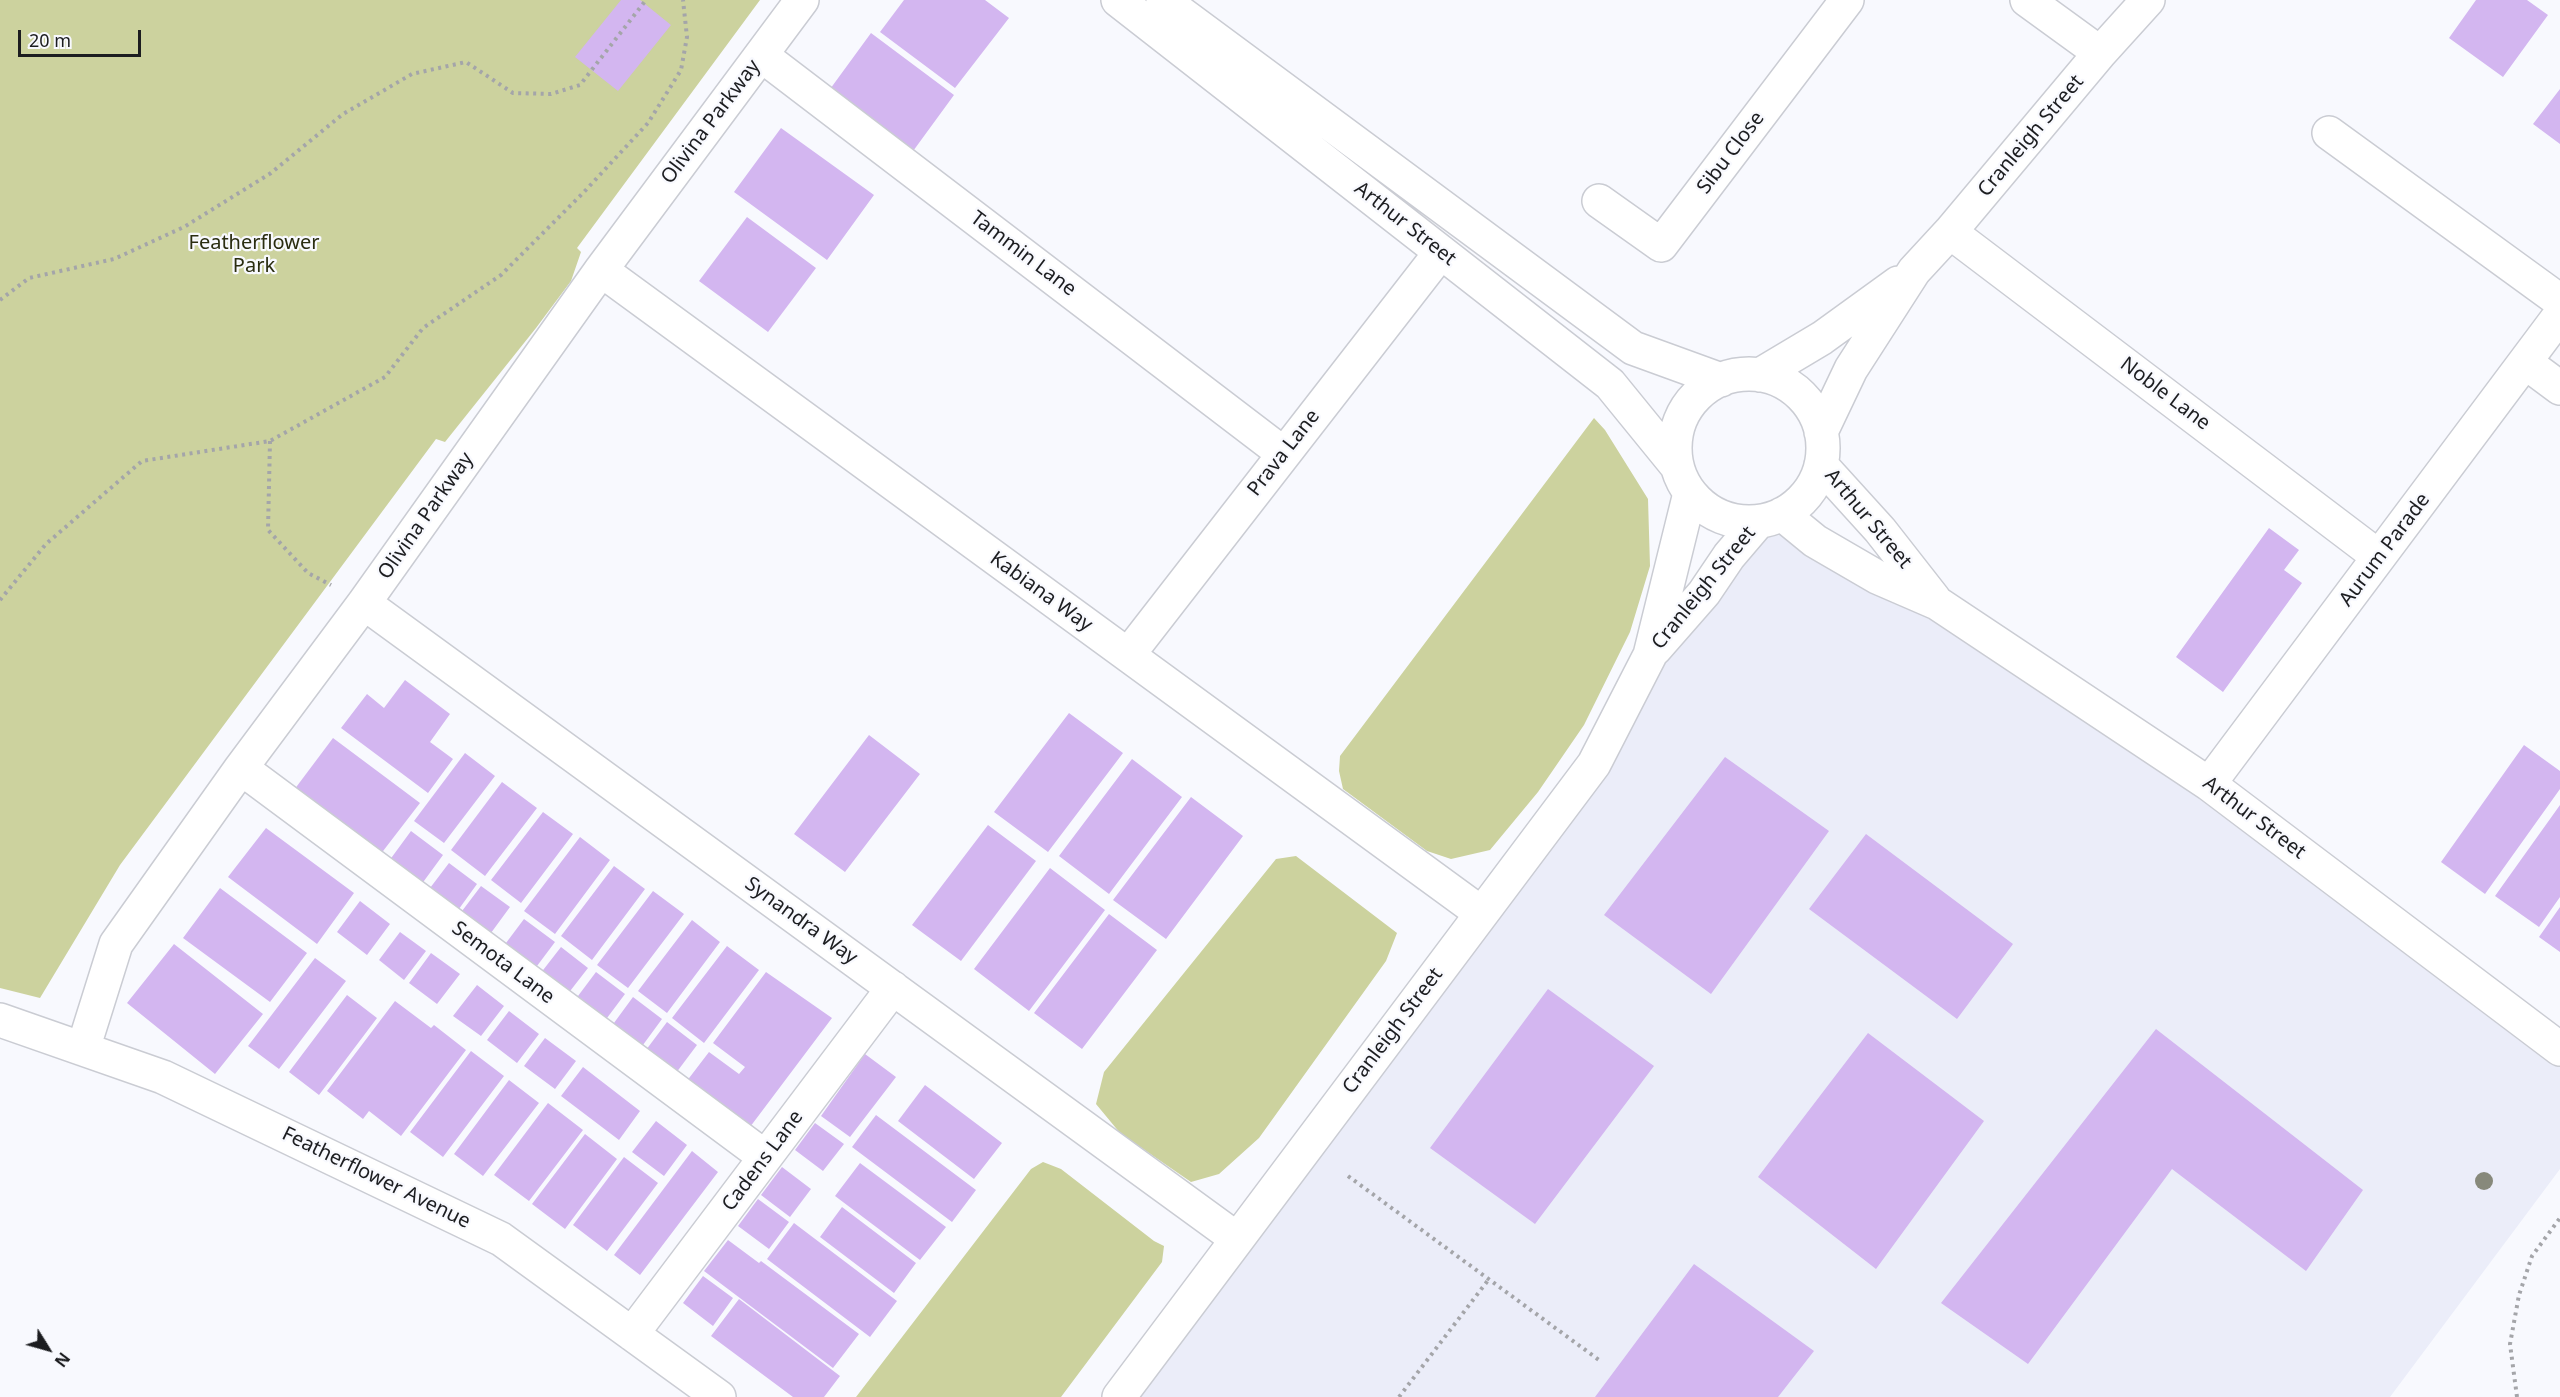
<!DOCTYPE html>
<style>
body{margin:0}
#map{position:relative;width:2560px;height:1397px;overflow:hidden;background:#f8f9fe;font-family:"Noto Sans",sans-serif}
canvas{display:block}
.north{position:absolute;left:18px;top:1319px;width:60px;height:60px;-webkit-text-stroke:4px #f8f9fe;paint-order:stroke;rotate:127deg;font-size:16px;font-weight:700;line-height:24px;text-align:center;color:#1c1d20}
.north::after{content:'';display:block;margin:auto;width:21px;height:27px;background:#1c1d20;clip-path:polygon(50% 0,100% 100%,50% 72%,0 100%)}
.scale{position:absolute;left:18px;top:30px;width:123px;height:27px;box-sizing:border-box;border:3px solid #1c1d20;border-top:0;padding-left:8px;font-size:18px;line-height:21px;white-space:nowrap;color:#1c1d20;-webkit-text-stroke:4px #f8f9fe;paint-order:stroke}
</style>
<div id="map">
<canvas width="2560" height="1397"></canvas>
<div class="north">N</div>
<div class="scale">20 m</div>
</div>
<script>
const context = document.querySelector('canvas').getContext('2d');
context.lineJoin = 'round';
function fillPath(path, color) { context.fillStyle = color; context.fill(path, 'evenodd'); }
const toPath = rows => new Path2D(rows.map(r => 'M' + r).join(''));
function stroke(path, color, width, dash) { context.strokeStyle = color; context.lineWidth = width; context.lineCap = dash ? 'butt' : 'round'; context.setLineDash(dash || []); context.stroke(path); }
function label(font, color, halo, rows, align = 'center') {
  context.font = font + ' "Noto Sans",sans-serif'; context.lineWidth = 4.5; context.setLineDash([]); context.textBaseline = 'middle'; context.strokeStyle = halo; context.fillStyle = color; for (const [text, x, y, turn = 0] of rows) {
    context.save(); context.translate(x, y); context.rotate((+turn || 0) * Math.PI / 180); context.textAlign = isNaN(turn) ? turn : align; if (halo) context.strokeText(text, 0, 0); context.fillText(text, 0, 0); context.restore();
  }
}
fillPath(toPath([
 [1782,514,1937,603,2560,1049,2560,1169,2390,1397,1119,1397,1594,764,1650,655]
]), '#ebedf9');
fillPath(toPath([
 [0,0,760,0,577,248,581,252,571,281,536,328,445,442,436,439,120,865,40,998,0,988],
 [1594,418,1605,430,1648,499,1650,566,1630,632,1584,725,1538,792,1490,850,1451,859,1427,851,1343,789,1339,771,1340,756],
 [1296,856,1397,933,1386,961,1259,1138,1219,1174,1191,1182,1120,1133,1096,1104,1104,1072,1276,859],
 [1043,1162,1061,1169,1154,1241,1164,1246,1162,1262,1061,1397,856,1397,1031,1169]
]), '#ccd29e');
fillPath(toPath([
 [621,0,640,0,671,25,618,91,575,57],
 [904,0,985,0,1009,18,955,88,880,32],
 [2476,0,2527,0,2548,15,2503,77,2449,38],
 [871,33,954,95,908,158,825,96],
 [2560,89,2560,144,2533,124],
 [781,128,874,195,827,260,734,192],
 [747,217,816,268,768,332,699,281],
 [2269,528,2299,550,2284,570,2302,583,2223,692,2176,657],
 [405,680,450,714,430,742,453,759,428,793,341,728,367,694,384,708],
 [1069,713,1123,753,1048,852,994,812],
 [869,735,920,774,845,872,794,834],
 [333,738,420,803,380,855,294,790],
 [2524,745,2560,771,2560,789,2485,894,2441,862],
 [465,753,495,776,444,843,414,821],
 [1725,757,1829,831,1711,994,1604,915],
 [1132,759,1182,797,1109,894,1059,856],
 [502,782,537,808,485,876,451,850],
 [1191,797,1243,836,1166,939,1113,900],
 [2560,805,2560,897,2539,927,2495,896],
 [543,812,573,834,521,903,491,880],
 [988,825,1036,861,961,961,912,925],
 [266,828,354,893,317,944,228,877],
 [411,831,443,855,421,885,389,861],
 [1866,834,2013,944,1957,1019,1809,909],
 [580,837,610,860,555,934,524,911],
 [449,863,477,884,456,913,427,892],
 [614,866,645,889,592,960,561,936],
 [1050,868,1105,910,1029,1011,974,969],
 [481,886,510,907,488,937,459,915],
 [220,888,307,953,270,1002,183,938],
 [653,891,684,914,628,988,597,965],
 [360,901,390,924,367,955,337,932],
 [2560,907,2560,952,2539,937],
 [1109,914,1157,950,1082,1049,1034,1013],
 [524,919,555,942,534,970,503,947],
 [692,920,720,942,667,1013,638,991],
 [400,932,426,951,404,980,379,960],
 [174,944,263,1014,215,1074,127,1003],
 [727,946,759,970,704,1043,672,1018],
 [561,947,588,968,567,995,540,974],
 [431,953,460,974,437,1004,409,983],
 [315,958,346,981,279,1069,248,1046],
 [596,972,625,994,604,1022,575,1000],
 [766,972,832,1018,747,1131,683,1086,709,1052,739,1074,745,1067,713,1043],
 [477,985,504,1006,481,1036,453,1016],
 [1548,989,1654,1066,1535,1224,1430,1148],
 [347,995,377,1018,319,1095,289,1072],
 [633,997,662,1019,640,1049,611,1027],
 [395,1001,431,1028,434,1025,466,1050,401,1136,369,1111,363,1119,327,1091],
 [509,1011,539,1034,517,1063,487,1040],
 [667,1022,697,1045,673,1077,643,1054],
 [2156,1029,2363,1190,2306,1271,2172,1169,2028,1364,1941,1303],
 [1868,1033,1984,1121,1876,1269,1758,1177],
 [545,1038,576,1061,555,1089,524,1066],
 [471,1051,504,1076,443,1157,410,1132],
 [865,1054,896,1077,850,1137,821,1116],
 [583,1067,640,1111,619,1140,561,1096],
 [509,1080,539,1103,483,1176,454,1154],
 [925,1085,1002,1143,974,1179,898,1121],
 [548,1103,583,1130,529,1201,494,1175],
 [876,1115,976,1190,952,1222,852,1147],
 [656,1121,687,1145,664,1176,632,1152],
 [815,1123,844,1144,823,1171,795,1150],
 [585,1134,617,1159,565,1229,532,1204],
 [692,1151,718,1172,640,1275,614,1255],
 [624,1157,658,1183,607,1251,573,1225],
 [860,1163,946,1227,920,1260,835,1196],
 [782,1167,811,1189,790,1217,761,1195],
 [758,1199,789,1222,769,1249,738,1226],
 [842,1207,916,1263,894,1293,820,1237],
 [794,1223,897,1301,870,1337,767,1259],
 [728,1240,759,1263,761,1261,859,1334,833,1368,704,1271],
 [1694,1264,1814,1351,1778,1397,1595,1397],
 [703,1276,733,1298,713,1326,683,1303],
 [739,1299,840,1376,824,1397,793,1397,711,1336]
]), '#d3b6f0');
const minor = toPath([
 [1118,0,1610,384,1676,465],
 [1163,0,1633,348,1721,380],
 [2027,0,2100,53],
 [761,55,1284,454],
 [2329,133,2560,301],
 [1599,201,1661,245,1847,0],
 [1950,232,2379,557],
 [601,270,1481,913],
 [2525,362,2560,388],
 '1675 448a74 74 0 1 1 148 0a74 74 0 1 1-148 0Z',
 [1760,375,1822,338,1898,283],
 [1821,432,1851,369,1914,271,1950,232,2100,53,2148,0],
 [1821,465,1880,530,1934,599],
 [1782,514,1815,541,1877,577,1937,603,2209,784,2560,1049],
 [364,603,1237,1239],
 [1655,649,1704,593,1729,556,1758,522],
 [1128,655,1441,252],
 [241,768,765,1157],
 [2209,784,2560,315],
 [0,1020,163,1077,501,1239,719,1397],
 [83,1049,116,944,241,768,364,603,601,270,802,0],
 [632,1334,893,988],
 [1119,1397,1594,764,1650,655,1690,493]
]);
stroke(minor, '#caccd3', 36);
stroke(toPath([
 [0,300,29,278,114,259,184,227,271,173,343,114,412,74,466,62,513,93,551,94,580,85,646,0],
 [270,441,268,530,308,573,331,585],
 [0,600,46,544,142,461,270,441,385,377,423,328,501,275,584,192,648,123,681,70,687,37,683,0],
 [1348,1176,1599,1360],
 [1399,1397,1489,1279],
 [2517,1397,2510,1344,2519,1295,2532,1256,2560,1218]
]), '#a4a5a9', 4, [3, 4.5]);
stroke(minor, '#fff', 33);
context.fillStyle = '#87897b';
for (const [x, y] of [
 [2484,1181]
]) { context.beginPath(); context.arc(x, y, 9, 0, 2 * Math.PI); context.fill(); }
label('20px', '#1c1d20', '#f8f9fe', [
 ["Olivina Parkway",711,122,-53],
 ["Cranleigh Street",2031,136,-50],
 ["Sibu Close",1731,153,-53],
 ["Arthur Street",1405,224,38],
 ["Tammin Lane",1023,254,37],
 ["Noble Lane",2165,394,37],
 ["Prava Lane",1284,453,-52],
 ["Olivina Parkway",426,516,-55],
 ["Arthur Street",1868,519,50],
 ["Aurum Parade",2385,550,-53],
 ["Cranleigh Street",1704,588,-51],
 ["Kabiana Way",1041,592,36],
 ["Arthur Street",2254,818,37],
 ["Synandra Way",801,921,36],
 ["Semota Lane",503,963,37],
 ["Cranleigh Street",1393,1031,-53],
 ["Cadens Lane",763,1161,-53],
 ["Featherflower Avenue",376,1178,26]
]);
label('20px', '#2a2d10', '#f8f9fe', [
 ["Featherflower",254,243],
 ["Park",254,266]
]);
</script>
